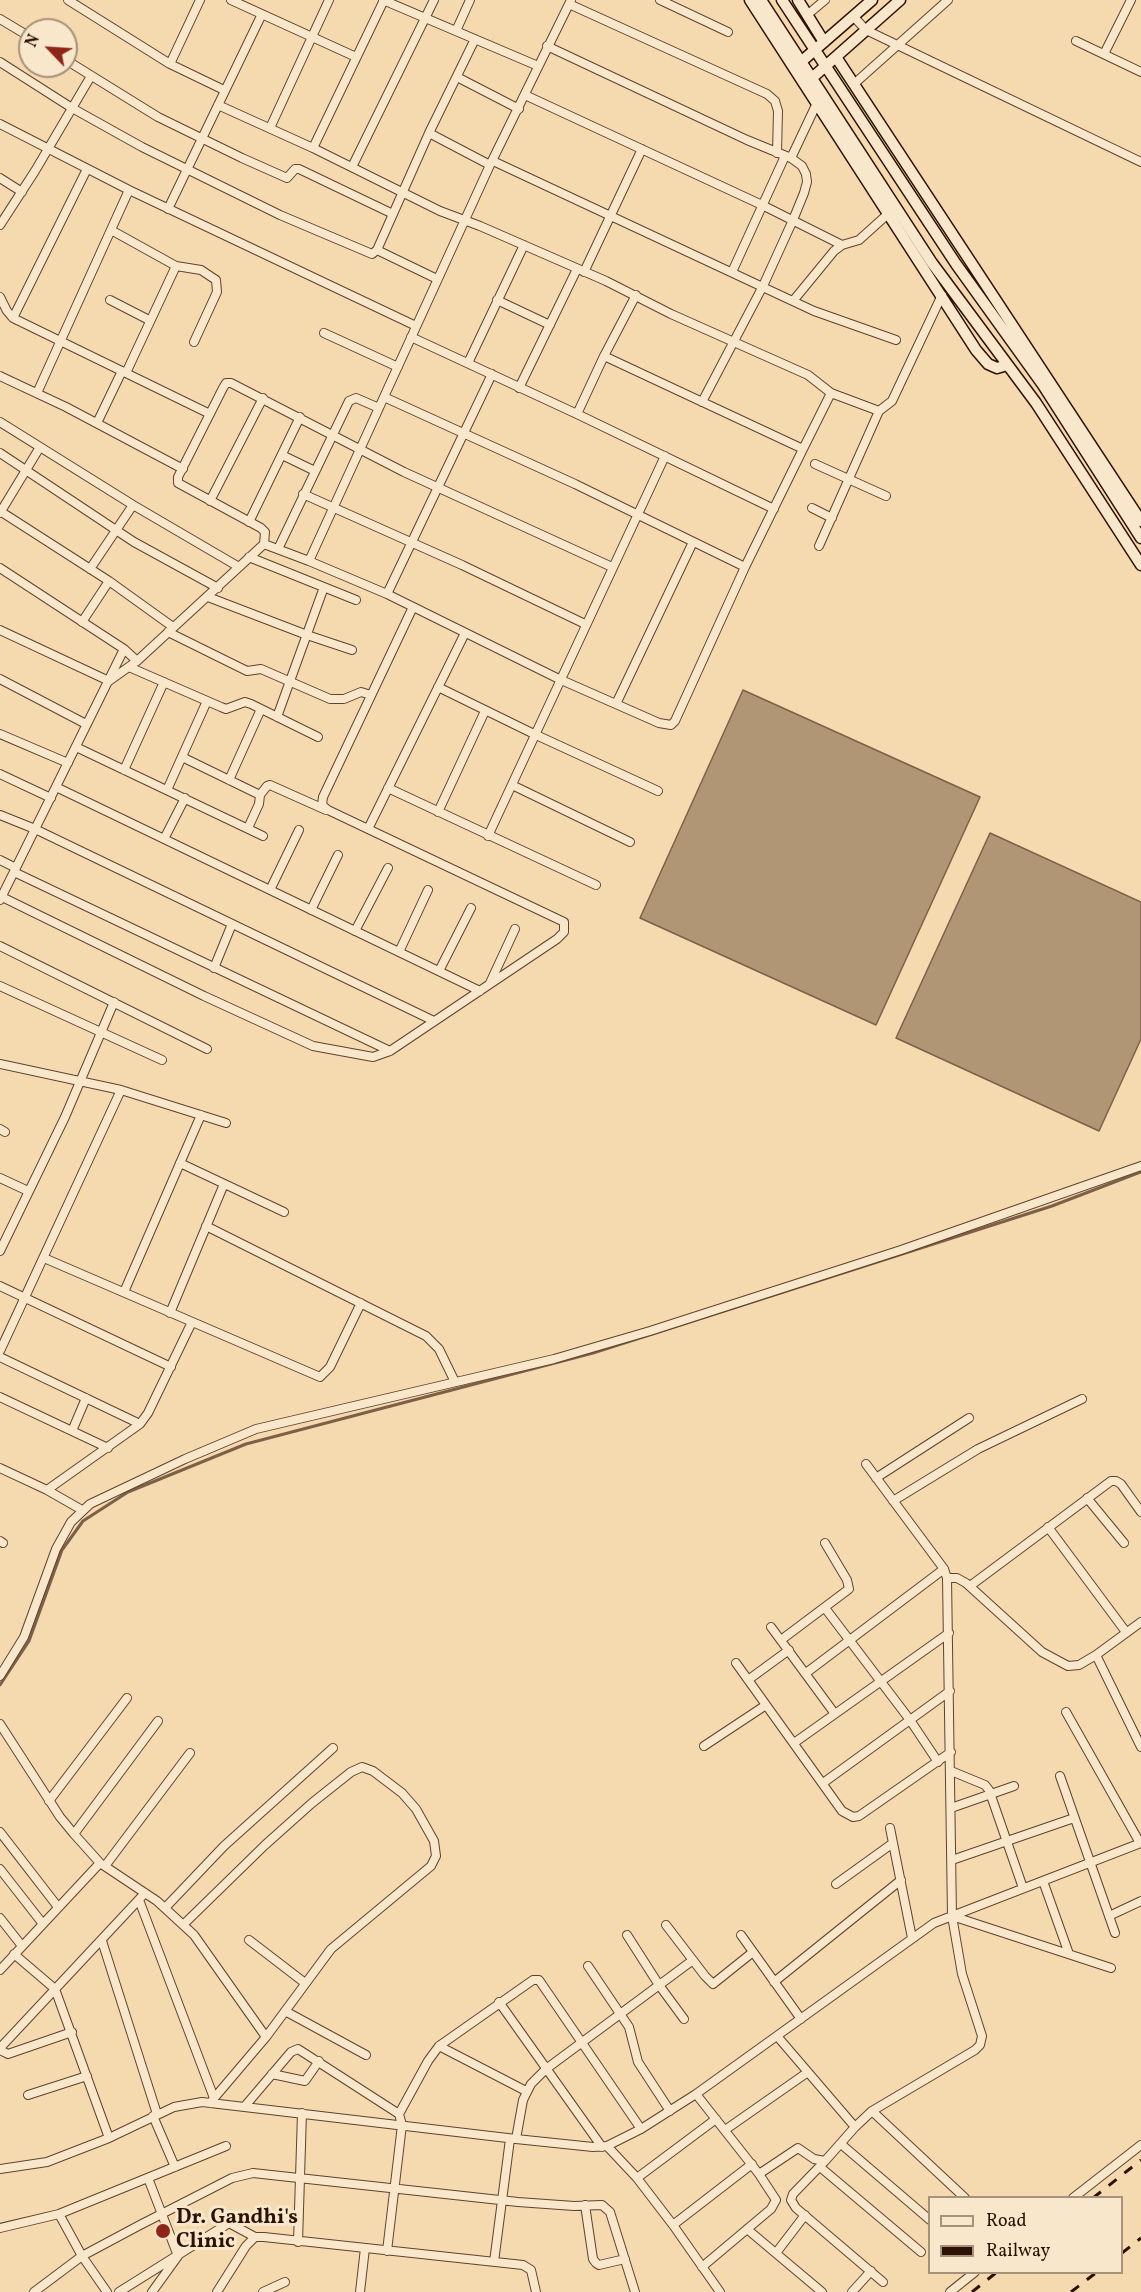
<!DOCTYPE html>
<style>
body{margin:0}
#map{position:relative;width:1141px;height:2292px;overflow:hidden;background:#f5daaf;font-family:Vollkorn,serif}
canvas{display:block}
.legend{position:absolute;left:928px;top:2196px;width:195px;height:78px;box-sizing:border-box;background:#f8e7cb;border:2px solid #a6917b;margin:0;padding:8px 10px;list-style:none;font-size:18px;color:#2c1104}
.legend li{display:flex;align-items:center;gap:12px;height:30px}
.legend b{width:30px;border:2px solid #a6917b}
.north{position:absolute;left:18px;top:18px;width:60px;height:60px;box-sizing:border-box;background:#f8e7cb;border:2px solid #a6917b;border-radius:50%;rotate:295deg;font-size:16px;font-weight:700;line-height:24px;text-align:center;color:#2c1104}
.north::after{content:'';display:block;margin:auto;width:21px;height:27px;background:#8f2418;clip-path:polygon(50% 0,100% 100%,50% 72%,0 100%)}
</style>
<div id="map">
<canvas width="1141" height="2292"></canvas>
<ul class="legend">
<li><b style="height:8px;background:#f8e7cb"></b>Road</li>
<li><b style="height:8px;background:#2c1104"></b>Railway</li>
</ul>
<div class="north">N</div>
</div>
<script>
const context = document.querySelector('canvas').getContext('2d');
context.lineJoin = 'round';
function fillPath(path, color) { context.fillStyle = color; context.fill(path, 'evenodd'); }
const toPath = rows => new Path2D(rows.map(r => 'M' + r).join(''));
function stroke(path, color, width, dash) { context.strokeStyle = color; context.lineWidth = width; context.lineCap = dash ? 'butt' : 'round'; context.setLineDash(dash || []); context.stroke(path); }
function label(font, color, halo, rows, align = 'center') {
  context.font = font + ' Vollkorn,serif'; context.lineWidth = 6; context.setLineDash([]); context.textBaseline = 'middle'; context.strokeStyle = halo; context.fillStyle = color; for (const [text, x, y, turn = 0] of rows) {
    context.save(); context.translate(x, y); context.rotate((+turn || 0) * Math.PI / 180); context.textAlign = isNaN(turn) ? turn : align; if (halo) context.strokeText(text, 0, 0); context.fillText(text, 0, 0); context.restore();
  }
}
const water = toPath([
 [743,690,980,797,876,1025,640,918,743,690],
 [990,833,1141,902,1141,1039,1099,1131,896,1038,990,833]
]);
fillPath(water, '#b19675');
stroke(water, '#7c6148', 1.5);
stroke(toPath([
 [0,1685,29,1641,62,1550,83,1521,128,1492,246,1444,593,1353,1052,1206,1141,1172]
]), '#7c6148', 3);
const street = toPath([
 [68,0,170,64,224,90],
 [231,0,356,57],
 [383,0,538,66],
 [660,0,728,32],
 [569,4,767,94,775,101,778,111,777,153],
 [807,15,825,0],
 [853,16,866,30,1141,162],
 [0,19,30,37],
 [456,31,470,0],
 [1076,41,1141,72],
 [547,46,747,140,791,158,802,166,806,174,807,182,804,193,793,220,763,286,702,402],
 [1104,54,1131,0],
 [66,60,158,117,242,158,287,178,295,169,299,169,393,214],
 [0,62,72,108,142,147,280,215,372,254,377,250,429,133,475,39],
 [170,64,200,0],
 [457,77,519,109],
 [854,84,948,0],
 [525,95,762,205,842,245],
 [218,105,313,148,440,211,480,226,606,281,671,314,808,375,831,393,879,411],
 [0,124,129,190,416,326],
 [270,128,329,0],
 [429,133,490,165],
 [313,148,384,0],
 [791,158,817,103],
 [493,161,814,311,896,340],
 [352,167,434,0],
 [0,178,22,192],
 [168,209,262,14],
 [0,225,35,171,91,76],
 [111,230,176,266,201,270,216,280,217,292,194,342],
 [377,250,437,279],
 [584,272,642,149],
 [732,272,785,156],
 [0,297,7,311,13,318,210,414],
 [110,300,149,320],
 [497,300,550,325],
 [793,301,834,251,842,245,859,240,889,213],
 [13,318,87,169],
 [324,333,398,367],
 [411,337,577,414,774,509],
 [604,356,803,449,745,567,675,721,671,725,659,723,559,679,387,594,309,561,264,544,265,532,261,528,178,483,178,477,223,388,226,383,231,383,404,472,612,567],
 [468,363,524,245],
 [126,373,176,266],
 [0,376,66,407,183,469],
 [519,388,577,269],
 [37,393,129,190],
 [384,397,575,484,745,567],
 [577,414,604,356,636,295],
 [0,422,133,505,239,567],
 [97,423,122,371],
 [803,449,831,393],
 [0,453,134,542,218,588],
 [282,455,315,471],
 [815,464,886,496],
 [303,494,462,565,585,624],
 [210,501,263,398],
 [812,508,832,518],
 [0,511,109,581,173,627],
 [0,513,40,447],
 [249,522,300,417],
 [819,546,879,411,892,401,942,295],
 [278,549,349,401,356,398,379,408],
 [249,557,356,600],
 [309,561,490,165,571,0],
 [0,568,124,649,137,661],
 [90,569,133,505],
 [387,594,492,374],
 [208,597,307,635,352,650],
 [82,622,109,581],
 [0,630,109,681,137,661,264,544],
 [168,632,247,671,261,669,330,699,344,699,361,692,371,695],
 [129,667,221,707,226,709,245,702,251,704,318,737],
 [0,679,86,724],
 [438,687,534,734,658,791],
 [616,704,693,542],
 [277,717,324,587],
 [0,734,68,763],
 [76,747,263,836],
 [182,757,260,795,259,804,248,828],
 [124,770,164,682],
 [0,774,51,798],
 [229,780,261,709],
 [512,785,630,842],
 [56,787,480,991],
 [388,788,596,885],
 [167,790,207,701],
 [260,795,267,786,270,785,326,810],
 [438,812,485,711],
 [0,815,35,829,434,1021],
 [368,829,465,633],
 [488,836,665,456],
 [164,839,185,798],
 [0,860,16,868],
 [14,872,390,1051],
 [270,890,299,830],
 [2,897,204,996,313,1046,373,1057,390,1051,557,939,564,932,564,922,328,810,322,805,323,797,413,607],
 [0,900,124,649],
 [311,910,338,855],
 [355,931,388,868],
 [0,946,207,1049],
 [399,952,428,890],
 [214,968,232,924],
 [439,971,471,908],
 [490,983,515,929],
 [0,986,162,1060],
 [0,1064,121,1090,226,1123],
 [0,1129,5,1132],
 [180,1163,284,1212],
 [0,1178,28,1191],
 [206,1226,426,1336,439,1349,455,1382],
 [0,1251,65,1117,114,1002],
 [44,1258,320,1377,330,1367,361,1303],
 [0,1286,171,1367],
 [124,1292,201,1115],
 [170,1313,224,1184],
 [0,1351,121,1090],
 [0,1357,140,1424],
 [0,1397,108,1448],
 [72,1431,86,1398],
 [0,1468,47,1490,82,1510],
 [876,1478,969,1418],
 [47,1490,140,1424,148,1413,192,1322],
 [1087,1498,1124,1543],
 [893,1501,978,1449,1082,1399],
 [1048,1527,1126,1632],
 [0,1541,3,1543],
 [947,1578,957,1578,966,1583,1042,1652,1068,1666,1079,1665,1096,1655,1141,1622],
 [970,1586,1111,1481,1116,1481,1121,1484,1141,1512],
 [825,1608,910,1720,938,1762],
 [771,1627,835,1714],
 [781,1640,849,1589,847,1580,825,1543],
 [1096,1655,1141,1747],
 [736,1663,842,1811,853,1817,859,1816,951,1752],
 [806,1673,944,1569],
 [0,1676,24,1637,56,1549,71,1522,90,1504,185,1459,256,1429,554,1359,650,1331,901,1250,1141,1166],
 [748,1680,789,1650],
 [1066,1712,1140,1843],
 [0,1724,60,1817,74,1834,100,1863,157,1901,194,1935,266,2037],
 [794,1743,949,1633],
 [704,1746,766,1705],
 [951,1771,985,1785,989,1790,1023,1888],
 [1060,1776,1115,1933],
 [823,1783,950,1691],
 [49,1801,127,1698],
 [951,1808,1014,1786],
 [890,1828,912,1938],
 [0,1832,58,1907],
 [74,1834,158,1721],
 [952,1860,1074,1818],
 [105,1866,190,1753],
 [0,1869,43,1924],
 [1043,1881,1069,1954],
 [836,1884,893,1843],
 [139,1900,214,2098],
 [165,1908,224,1846,333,1748],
 [952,1916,1111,1968],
 [1109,1916,1141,1901],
 [0,1918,22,1946],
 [184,1924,265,1845,312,1803,351,1772,362,1767,373,1771,402,1793,416,1809,434,1841,436,1856,431,1866,331,1949,266,2037,210,2103],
 [666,1925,705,1976,713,1984,753,1952],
 [627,1935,659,1985,684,2019],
 [741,1935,801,2019],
 [249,1940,305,1983],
 [102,1941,157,2114],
 [14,1954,55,1989,109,2138],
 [588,1966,629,2027,638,2062,670,2111],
 [0,1970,100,1863],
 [774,1982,901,1880],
 [499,2002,602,2147],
 [285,2011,366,2055],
 [777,2036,855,2127],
 [439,2046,526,2091],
 [0,2048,145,1893],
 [0,2050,8,2054,72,2032],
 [272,2074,305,2081,319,2061],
 [696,2094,759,2174,776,2200,771,2209,702,2267],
 [28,2095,87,2076],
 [245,2106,291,2052,298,2049,399,2114,402,2125,387,2251],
 [872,2111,965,2198],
 [399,2114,428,2061,439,2046,533,1980,539,1980,641,2129],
 [153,2116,175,2167],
 [725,2130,808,2072],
 [516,2139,523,2100,531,2084,546,2069,693,1960],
 [841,2144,930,2220],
 [607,2146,637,2178,673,2225,720,2292],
 [825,2161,793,2194,791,2200,796,2208,883,2282],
 [820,2167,921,2252],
 [0,2169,47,2162,109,2138,174,2107,202,2102,516,2139,593,2147,607,2146,641,2129,696,2094,934,1923,1141,1843],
 [759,2174,798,2148,814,2159,825,2161,855,2127,872,2111,975,2050,980,2045,982,2036,962,1974,952,1916,947,1578,944,1569,866,1464],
 [148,2178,178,2256,152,2292],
 [637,2178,716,2119],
 [1073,2198,1141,2145],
 [585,2205,593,2259,596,2263,599,2265,625,2259],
 [59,2214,82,2256,107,2292],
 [673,2225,752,2164],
 [0,2228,59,2214,226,2146],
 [747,2229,822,2292],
 [298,2242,302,2113],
 [776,2253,805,2215],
 [494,2262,510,2139],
 [34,2292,82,2256,140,2225,232,2178,253,2173,518,2202,574,2206,602,2205,610,2212,635,2292],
 [119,2292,229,2223,255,2237],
 [217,2292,246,2246,255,2237,264,2237,523,2265,531,2270,536,2292],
 [263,2292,285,2282],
 [360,2292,365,2248],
 [852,2292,871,2271],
 [950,2292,975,2272]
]);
const secondary = toPath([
 [750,0,976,350,988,364,997,368,1007,365],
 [761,0,932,263,1036,403,1141,565],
 [782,0,956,264,1043,385,1141,538],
 [798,0,824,42],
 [836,57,1141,521],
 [802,61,872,0],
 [812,78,900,0]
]);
stroke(street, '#5e432f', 10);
stroke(secondary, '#2c1104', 13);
stroke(street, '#f8e7cb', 8);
stroke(secondary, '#f8e7cb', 10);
stroke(toPath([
 [1093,2198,1141,2160],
 [1122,2253,1141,2238],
 [972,2292,997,2272],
 [1071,2292,1097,2272]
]), '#2c1104', 3, [10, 10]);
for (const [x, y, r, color] of [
 [163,2231,8,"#8f2418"]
]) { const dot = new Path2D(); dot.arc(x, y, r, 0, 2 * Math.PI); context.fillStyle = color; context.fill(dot); stroke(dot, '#f8e7cb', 2); }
label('bold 21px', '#2c1104', '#f8e7cb', [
 ["Dr. Gandhi's",176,2219],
 ["Clinic",176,2243]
], 'left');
</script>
